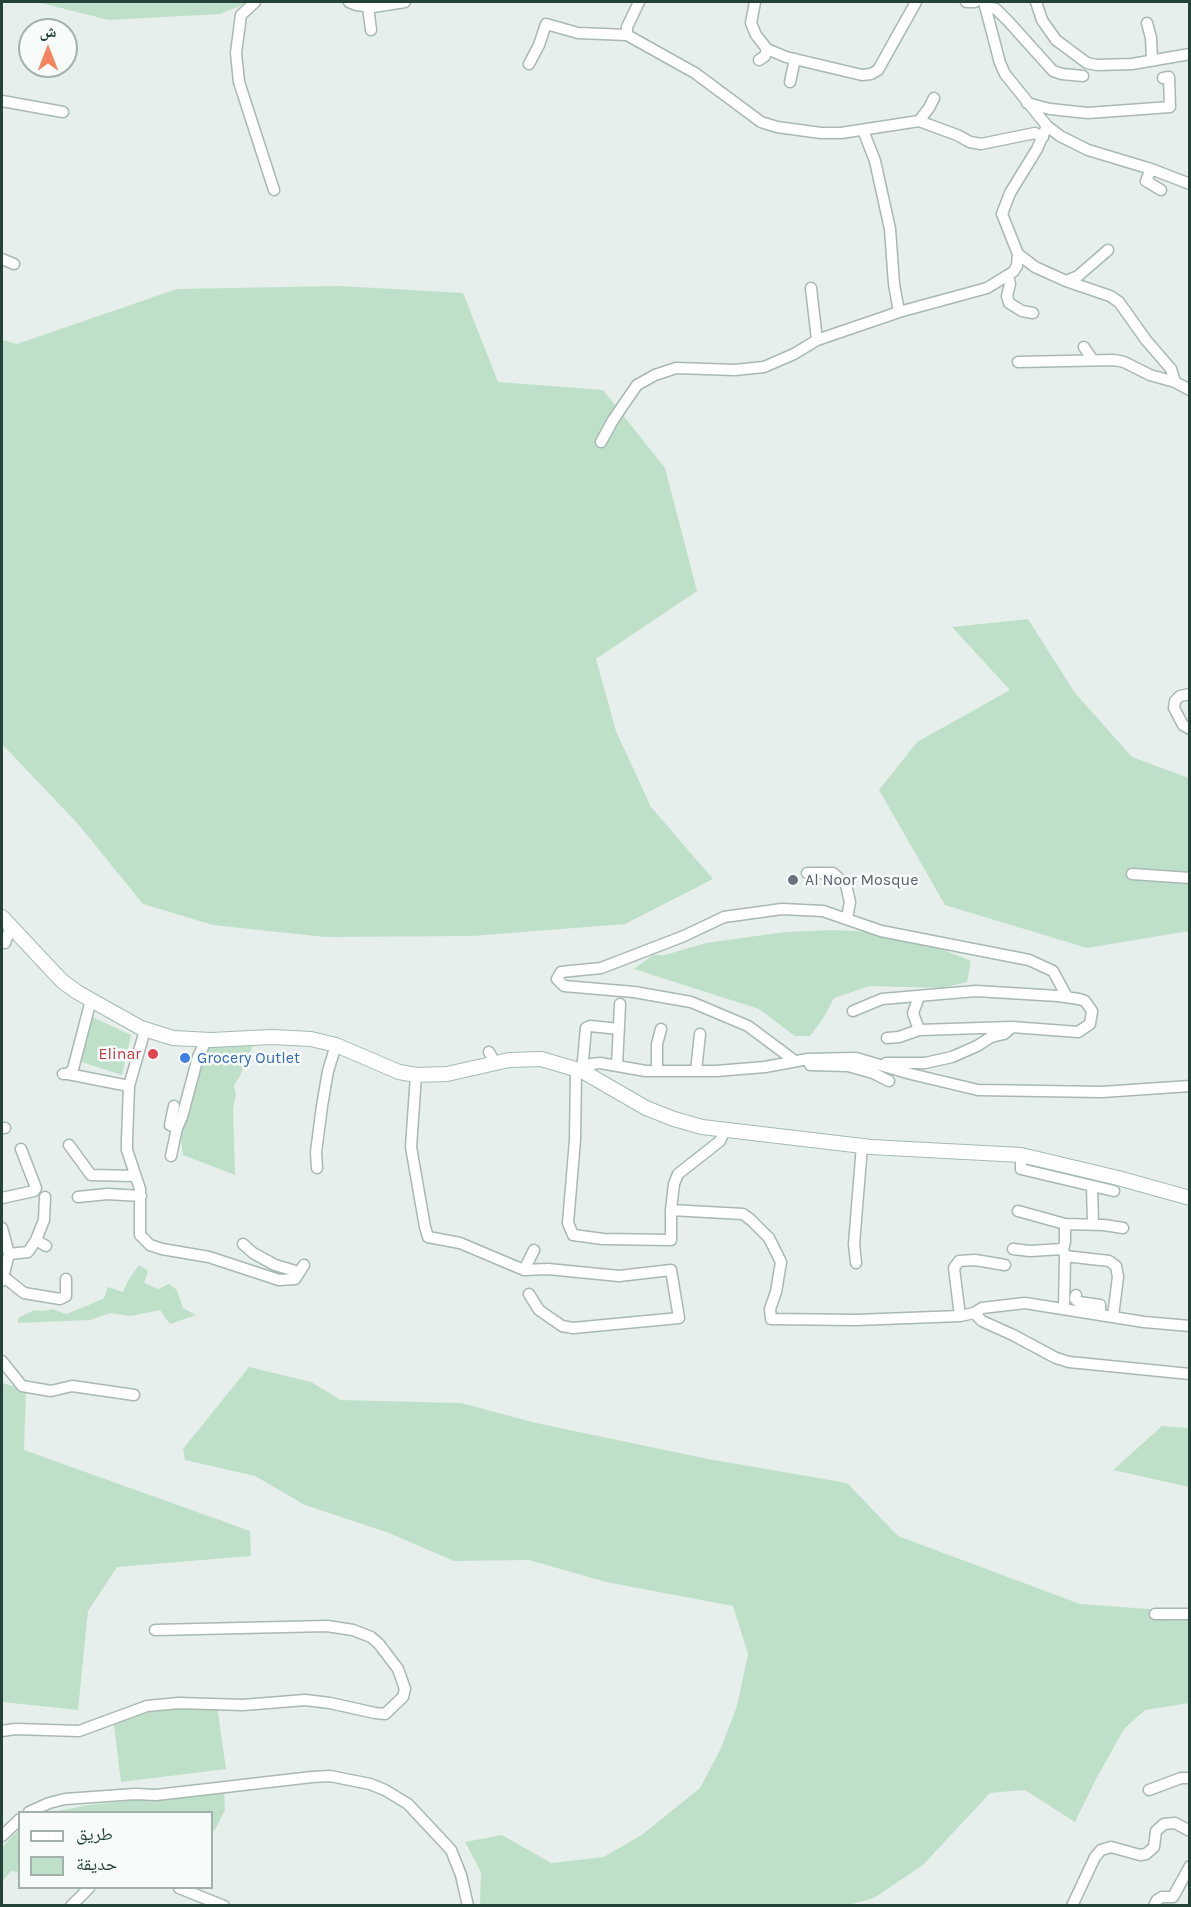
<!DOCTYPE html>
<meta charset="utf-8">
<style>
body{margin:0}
#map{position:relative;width:1191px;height:1907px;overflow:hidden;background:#e6efeb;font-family:Karla,"Noto Naskh Arabic",sans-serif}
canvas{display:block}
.frame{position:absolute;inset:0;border:3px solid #24423a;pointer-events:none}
.legend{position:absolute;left:18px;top:1811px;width:195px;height:78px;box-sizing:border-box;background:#f7fbf9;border:2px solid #a3b1ad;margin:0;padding:8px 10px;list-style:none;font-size:18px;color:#24423a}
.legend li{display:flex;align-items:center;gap:12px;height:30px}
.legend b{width:30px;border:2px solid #a3b1ad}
.north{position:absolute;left:18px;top:18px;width:60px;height:60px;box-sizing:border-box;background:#f7fbf9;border:2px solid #a3b1ad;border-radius:50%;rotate:0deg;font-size:16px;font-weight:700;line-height:24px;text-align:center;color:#24423a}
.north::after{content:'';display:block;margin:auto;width:21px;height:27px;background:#f4845f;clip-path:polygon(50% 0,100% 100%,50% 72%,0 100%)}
</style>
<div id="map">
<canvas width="1191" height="1907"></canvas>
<div class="frame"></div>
<ul class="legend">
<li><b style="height:8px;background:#fff"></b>طريق</li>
<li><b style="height:16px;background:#bfe0c8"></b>حديقة</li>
</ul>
<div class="north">ش</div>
</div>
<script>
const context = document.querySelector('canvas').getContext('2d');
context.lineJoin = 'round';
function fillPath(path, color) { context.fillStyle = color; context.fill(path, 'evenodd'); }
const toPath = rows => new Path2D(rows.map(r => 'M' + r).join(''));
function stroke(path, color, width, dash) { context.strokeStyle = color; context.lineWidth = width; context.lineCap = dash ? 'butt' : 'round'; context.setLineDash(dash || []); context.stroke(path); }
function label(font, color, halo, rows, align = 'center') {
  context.font = font + ' Karla,sans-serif'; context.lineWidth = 5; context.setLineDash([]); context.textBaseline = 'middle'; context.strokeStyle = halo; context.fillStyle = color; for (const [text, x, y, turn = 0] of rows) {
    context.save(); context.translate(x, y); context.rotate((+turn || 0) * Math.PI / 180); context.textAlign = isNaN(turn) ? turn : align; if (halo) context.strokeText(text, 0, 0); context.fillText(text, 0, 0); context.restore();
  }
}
fillPath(toPath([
 [37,2,249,2,220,14,109,20],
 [340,286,463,293,498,382,603,390,665,468,697,591,596,659,616,731,651,807,713,879,625,924,472,936,325,937,213,925,143,904,78,824,2,744,2,340,17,344,177,289],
 [1028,619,1075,693,1132,757,1189,778,1189,931,1087,948,945,905,879,790,917,742,1010,690,952,627],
 [833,930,875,932,934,946,971,961,967,982,943,988,870,986,834,998,824,1017,810,1036,795,1036,759,1009,634,969,653,955,665,955,706,943,785,932],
 [92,1017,131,1035,122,1075,79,1061],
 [254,1043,240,1076,234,1086,236,1095,233,1108,235,1175,183,1155,181,1139,203,1056,208,1047],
 [139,1265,148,1271,144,1283,158,1289,169,1284,177,1290,183,1308,196,1315,170,1324,160,1310,131,1316,110,1313,90,1320,18,1323,18,1318,34,1310,43,1311,53,1309,66,1314,84,1307,104,1298,108,1287,123,1292,129,1279],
 [249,1367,311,1382,341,1400,461,1403,536,1423,708,1459,847,1483,898,1536,1080,1604,1189,1612,1189,1703,1145,1710,1124,1729,1096,1779,1075,1822,1025,1790,990,1793,923,1865,874,1898,848,1905,480,1905,481,1872,465,1842,502,1835,551,1863,604,1857,643,1834,700,1788,721,1748,737,1706,748,1654,733,1606,606,1582,529,1560,454,1561,389,1533,305,1505,255,1476,185,1460,183,1449],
 [2,1383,26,1390,24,1450,250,1531,251,1556,117,1567,88,1611,78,1710,2,1702],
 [1162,1426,1189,1428,1189,1487,1113,1470],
 [184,1706,217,1706,226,1769,121,1782,114,1725,139,1714],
 [224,1790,225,1810,215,1830,212,1830,212,1812,52,1812,89,1805],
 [19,1831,19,1872,11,1871,2,1882,2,1848,12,1836]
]), '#bfe0c8');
const minor = toPath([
 [255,2,241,15,236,53,239,82,274,190],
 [349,2,356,5,373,7,405,2],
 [639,2,627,27,627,35,695,73,761,122,777,127,821,133,841,133,919,121,957,135,970,142,981,144,1035,133,1043,137],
 [755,2,751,23,756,35,767,49,786,57,862,75,871,74,878,70,916,2],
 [966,2,975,2],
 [984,2,1000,63,1005,74,1047,126,1060,136,1088,150,1151,169,1190,184],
 [1036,2,1042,20,1056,40,1087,63,1097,65,1132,64,1190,54],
 [368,7,371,30],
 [985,7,996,9,1008,21,1053,71,1062,74,1083,76],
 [1147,23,1151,38,1152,60],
 [759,60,765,56,767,49],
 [529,64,539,45,546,24,578,33,627,35],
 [790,82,795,59],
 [2,101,63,112],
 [1027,103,1050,109,1088,113,1170,107,1169,77,1163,78],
 [919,121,929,108,934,98],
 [1047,126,1037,149,1010,193,1002,214,1018,254,1035,267,1066,281,1110,296,1119,302,1146,340,1171,369,1175,382,1190,390],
 [863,130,875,161,890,229,894,284,899,312],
 [1151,169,1146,181,1161,190],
 [2,259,14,264],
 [1008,276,1010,284,1007,296,1009,303,1022,311,1033,313],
 [1066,281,1078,276,1108,250],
 [811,288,817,340],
 [1084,347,1092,359],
 [1018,362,1114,360,1124,362,1150,375,1175,382],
 [601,442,613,420,637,385,655,375,676,368,735,370,764,367,794,354,817,340,899,312,987,288,1013,272,1017,266,1018,254],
 [1190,694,1180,696,1175,701,1174,708,1183,725,1190,729],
 [807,873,833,873,846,885,850,902,847,918],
 [1132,874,1190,878],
 [5,943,11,926],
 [853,1011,882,999,976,991,1058,996,1079,999,1085,1001,1092,1011,1090,1024,1078,1032,1012,1027,919,1030,899,1037,887,1038],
 [145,1030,129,1086,127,1140,127,1150,140,1189,140,1235,150,1245,162,1249,209,1257,279,1280,295,1279,304,1265],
 [919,1030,913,1013,919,997],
 [489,1052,495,1063],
 [795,1061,748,1026,691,1002,634,992,564,986,557,979,561,972,601,968,684,936,724,917,782,909,823,911,881,931,1029,960,1053,971,1067,997],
 [886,1063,925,1063,952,1057,977,1046,991,1037,1004,1034,1012,1027],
 [810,1065,848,1066,873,1073,889,1081],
 [617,1066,620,1004],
 [576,1070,575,1140,568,1223,573,1235,603,1239,671,1240,671,1210],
 [582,1071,586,1028,590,1026,619,1029],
 [657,1071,657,1044,661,1029],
 [696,1071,700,1034],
 [63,1074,68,1074,73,1069,91,1000],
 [68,1074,129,1086],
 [588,1074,591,1064,600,1063,646,1071,716,1071,765,1067,808,1059,856,1058,911,1074,978,1090,1102,1092,1190,1086],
 [416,1075,411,1147,425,1227,428,1237,460,1243,524,1270,534,1250],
 [174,1106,170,1125,177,1128],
 [2,1128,5,1128],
 [725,1130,720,1141,678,1174,674,1184,671,1210,743,1214,751,1220,769,1238,781,1262,776,1292,770,1309,771,1319,856,1320,960,1316,974,1313],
 [69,1145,91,1175,135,1176],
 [1021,1155,1021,1169,1114,1191],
 [171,1156,177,1128,182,1117,198,1057,207,1039],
 [317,1168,316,1152,322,1106,328,1071,336,1045],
 [1092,1186,1093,1222],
 [78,1197,107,1194,141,1196],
 [2,1198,34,1191,36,1188,21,1149],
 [1018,1211,1065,1224,1065,1242,1063,1249],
 [1065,1224,1104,1225,1123,1228],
 [2,1228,9,1254,2,1281],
 [36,1240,46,1246],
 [243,1244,253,1253,275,1265,299,1272],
 [1013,1249,1030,1251,1063,1249,1065,1256,1064,1309],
 [9,1254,28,1252,36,1240,44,1220,45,1197],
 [1065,1256,1109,1261,1116,1266,1118,1277,1113,1316],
 [856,1263,854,1244,862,1146],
 [524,1270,548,1269,619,1276,671,1270,679,1318,573,1328,562,1326,539,1310,529,1294],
 [4,1277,24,1293,60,1299,66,1296,66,1279],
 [1076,1295,1075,1299,1079,1302,1100,1305,1100,1314],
 [960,1316,954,1268,959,1261,975,1260,1005,1265],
 [1190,1326,1144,1322,1025,1303,982,1308,974,1313,982,1321,1013,1335,1056,1358,1069,1362,1190,1374],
 [2,1361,22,1386,51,1391,72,1386,134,1395],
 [1155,1614,1190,1614],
 [2,1731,15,1729,79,1731,147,1706,179,1703,243,1705,305,1700,330,1703,375,1713,385,1714,403,1697,405,1689,398,1669,379,1644,371,1637,353,1630,327,1626,155,1630],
 [1149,1790,1181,1778,1190,1778],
 [29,1812,49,1803,65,1799,135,1794,156,1795,312,1777,330,1776,370,1784,385,1790,408,1804,451,1850,461,1875,468,1906],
 [2,1836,20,1819],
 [179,1888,224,1906],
 [71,1906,89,1888],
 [1072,1906,1095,1857,1101,1850,1111,1847,1140,1855,1146,1854,1154,1847,1156,1831,1164,1824,1175,1823,1190,1831],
 [1154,1906,1157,1900,1162,1897,1173,1897,1190,1866]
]);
const secondary = toPath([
 [2,917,62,981,77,992,141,1028,173,1038,211,1040,272,1037,311,1039,336,1045,399,1072,416,1075,447,1074,509,1060,541,1059,582,1071,646,1108,674,1119,702,1127,871,1147,1021,1155,1118,1178,1190,1198]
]);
stroke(minor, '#a8b8b2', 13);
stroke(secondary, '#a4bbb3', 16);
stroke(minor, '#fff', 10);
stroke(secondary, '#fff', 14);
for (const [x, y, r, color] of [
 [793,880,6,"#6b7280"],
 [153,1054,6,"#e0444e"],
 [185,1058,6,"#3f7fe0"]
]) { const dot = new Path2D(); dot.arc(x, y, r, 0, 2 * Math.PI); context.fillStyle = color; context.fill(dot); stroke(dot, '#f7fbf9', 2); }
label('16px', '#5b616d', '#f7fbf9', [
 ["Al Noor Mosque",805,880]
], 'left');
label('16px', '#be3a42', '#f7fbf9', [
 ["Elinar",141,1054]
], 'right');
label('16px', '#366cbe', '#f7fbf9', [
 ["Grocery Outlet",197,1058]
], 'left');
</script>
